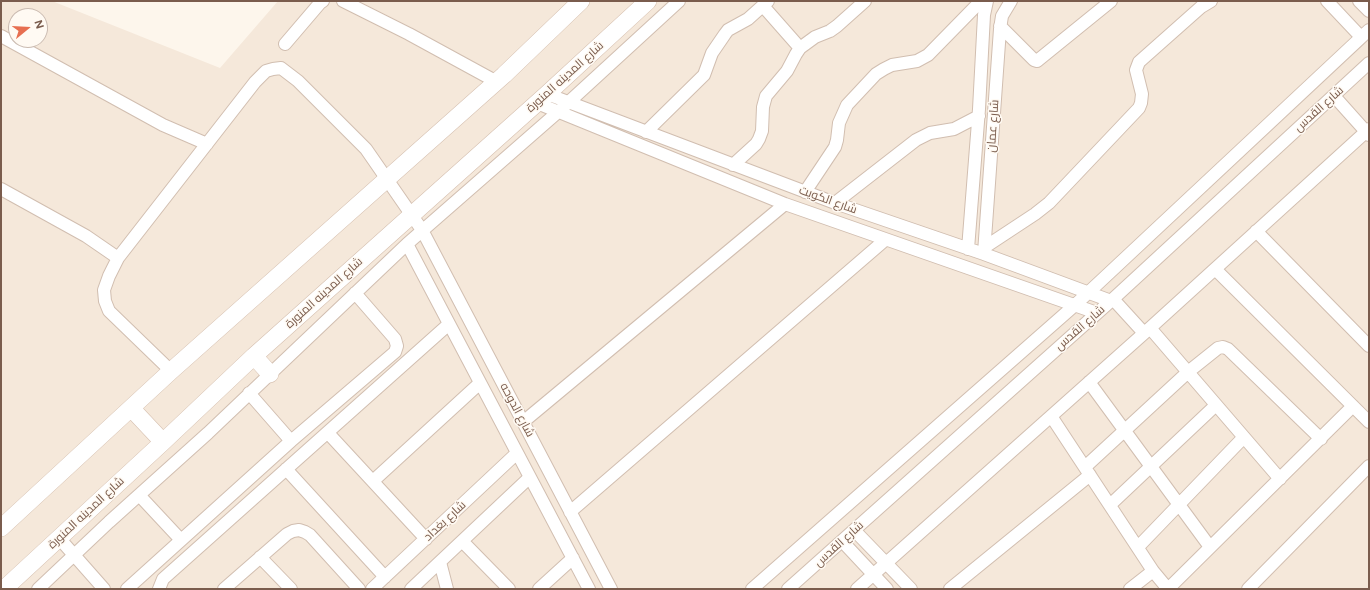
<!DOCTYPE html>
<meta charset="utf-8">
<style>
body{margin:0}
#map{position:relative;width:1370px;height:590px;overflow:hidden;background:#fdf6ec;font-family:Figtree,sans-serif}
canvas{display:block}
.frame{position:absolute;inset:0;border:2px solid #7a5c4d;pointer-events:none}
.north{position:absolute;left:8px;top:8px;width:40px;height:40px;box-sizing:border-box;background:#fffaf3;border:1px solid #cabbb1;border-radius:50%;rotate:72deg;font-size:11px;font-weight:700;line-height:16px;text-align:center;color:#7a5c4d}
.north::after{content:'';display:block;margin:auto;width:14px;height:18px;background:#e76f51;clip-path:polygon(50% 0,100% 100%,50% 72%,0 100%)}
</style>
<div id="map">
<canvas width="1370" height="590"></canvas>
<div class="frame"></div>
<div class="north">N</div>
</div>
<script>
const context = document.querySelector('canvas').getContext('2d');
context.lineJoin = 'round';
function fillPath(path, color) { context.fillStyle = color; context.fill(path, 'evenodd'); }
const toPath = rows => new Path2D(rows.map(r => 'M' + r).join(''));
function stroke(path, color, width, dash) { context.strokeStyle = color; context.lineWidth = width; context.lineCap = dash ? 'butt' : 'round'; context.setLineDash(dash || []); context.stroke(path); }
function label(font, color, halo, rows, align = 'center') {
  context.font = font + ' Figtree,Cairo,sans-serif'; context.lineWidth = 3; context.setLineDash([]); context.textBaseline = 'middle'; context.strokeStyle = halo; context.fillStyle = color; for (const [text, x, y, turn = 0] of rows) {
    context.save(); context.translate(x, y); context.rotate((+turn || 0) * Math.PI / 180); context.textAlign = isNaN(turn) ? turn : align; if (halo) context.strokeText(text, 0, 0); context.fillText(text, 0, 0); context.restore();
  }
}
fillPath(toPath([
 [1,1,52,1,220,68,278,1,1369,1,1369,589,1,589],
 [16,16,40,16,40,40,16,40]
]), '#f5e8da');
const street = toPath([
 [343,1,409,34,497,82],
 [1327,1,1361,37],
 [1359,1,1369,11],
 [763,6,800,48],
 [1000,26,1034,60,1037,61,1111,1],
 [1,36,163,125,207,144],
 [285,44,320,3,323,1],
 [547,94,835,203,984,254,1111,301],
 [1334,96,1369,135],
 [537,103,785,204,1097,313],
 [646,132,704,75,712,53,725,34,728,30,748,19,768,1],
 [733,165,756,144,759,139,762,131,763,107,766,96,787,71,796,54,800,48,815,37,830,31,837,26,865,1],
 [1,189,86,236,118,258],
 [805,192,835,147,837,140,839,123,847,105,876,74,884,69,892,65,917,61,928,55,976,6],
 [835,203,916,140,930,133,954,129,979,116],
 [1256,231,1369,346],
 [407,244,589,589],
 [985,247,1035,214,1049,203,1139,108,1141,103,1142,94,1136,70,1139,62,1201,7,1211,1],
 [968,249,979,109,984,15,987,1],
 [984,253,1000,29,1002,16,1011,1],
 [1215,269,1369,422],
 [1113,299,1144,333],
 [1150,328,1280,479],
 [171,371,109,311,105,301,104,290,109,276,118,258,255,82,266,71,273,69,281,68,298,81,366,149,422,230,611,589],
 [1089,382,1210,547],
 [249,393,291,441],
 [1051,416,1153,571,1168,589],
 [523,422,785,204],
 [328,433,426,539],
 [1085,467,1188,372,1218,348,1223,347,1228,349,1321,439],
 [286,469,385,577],
 [373,481,480,383],
 [139,495,181,540],
 [1110,505,1216,405],
 [570,512,885,240],
 [854,530,911,589],
 [59,538,104,589],
 [462,541,509,589],
 [842,541,887,589],
 [1138,547,1244,437],
 [260,557,291,589],
 [440,562,447,589],
 [38,589,109,522,208,433,407,244,558,112,679,1],
 [127,589,291,441,395,352,397,346,395,339,355,293],
 [159,589,163,579,449,324],
 [224,589,287,534,293,531,299,530,305,532,310,535,359,589],
 [372,589,517,453],
 [411,589,530,477],
 [539,589,573,558],
 [752,589,1075,305,1369,30],
 [788,589,1113,299,1369,63],
 [857,589,1150,328,1369,129],
 [950,589,1090,475],
 [1130,589,1153,571],
 [1168,589,1353,406],
 [1248,589,1369,466]
]);
const secondary = toPath([
 [254,356,270,374],
 [131,408,163,442],
 [1,528,171,371,504,75,581,1],
 [4,589,163,442,254,356,547,94,648,1]
]);
stroke(street, '#d1beb0', 14);
stroke(secondary, '#d6c0b0', 18);
stroke(street, '#fff', 12);
stroke(secondary, '#fff', 17);
label('12px', '#7a5c4d', '#fffaf3', [
 ["شارع المدينه المنورة",565,77,-42],
 ["شارع القدس",1319,109,-42],
 ["شارع عمان",993,126,-86],
 ["شارع الكويت",828,200,20],
 ["شارع المدينه المنورة",324,293,-42],
 ["شارع القدس",1080,328,-41],
 ["شارع الدوحه",517,410,62],
 ["شارع المدينه المنورة",86,513,-43],
 ["شارع بغداد",445,521,-43],
 ["شارع القدس",839,544,-42]
]);
</script>
